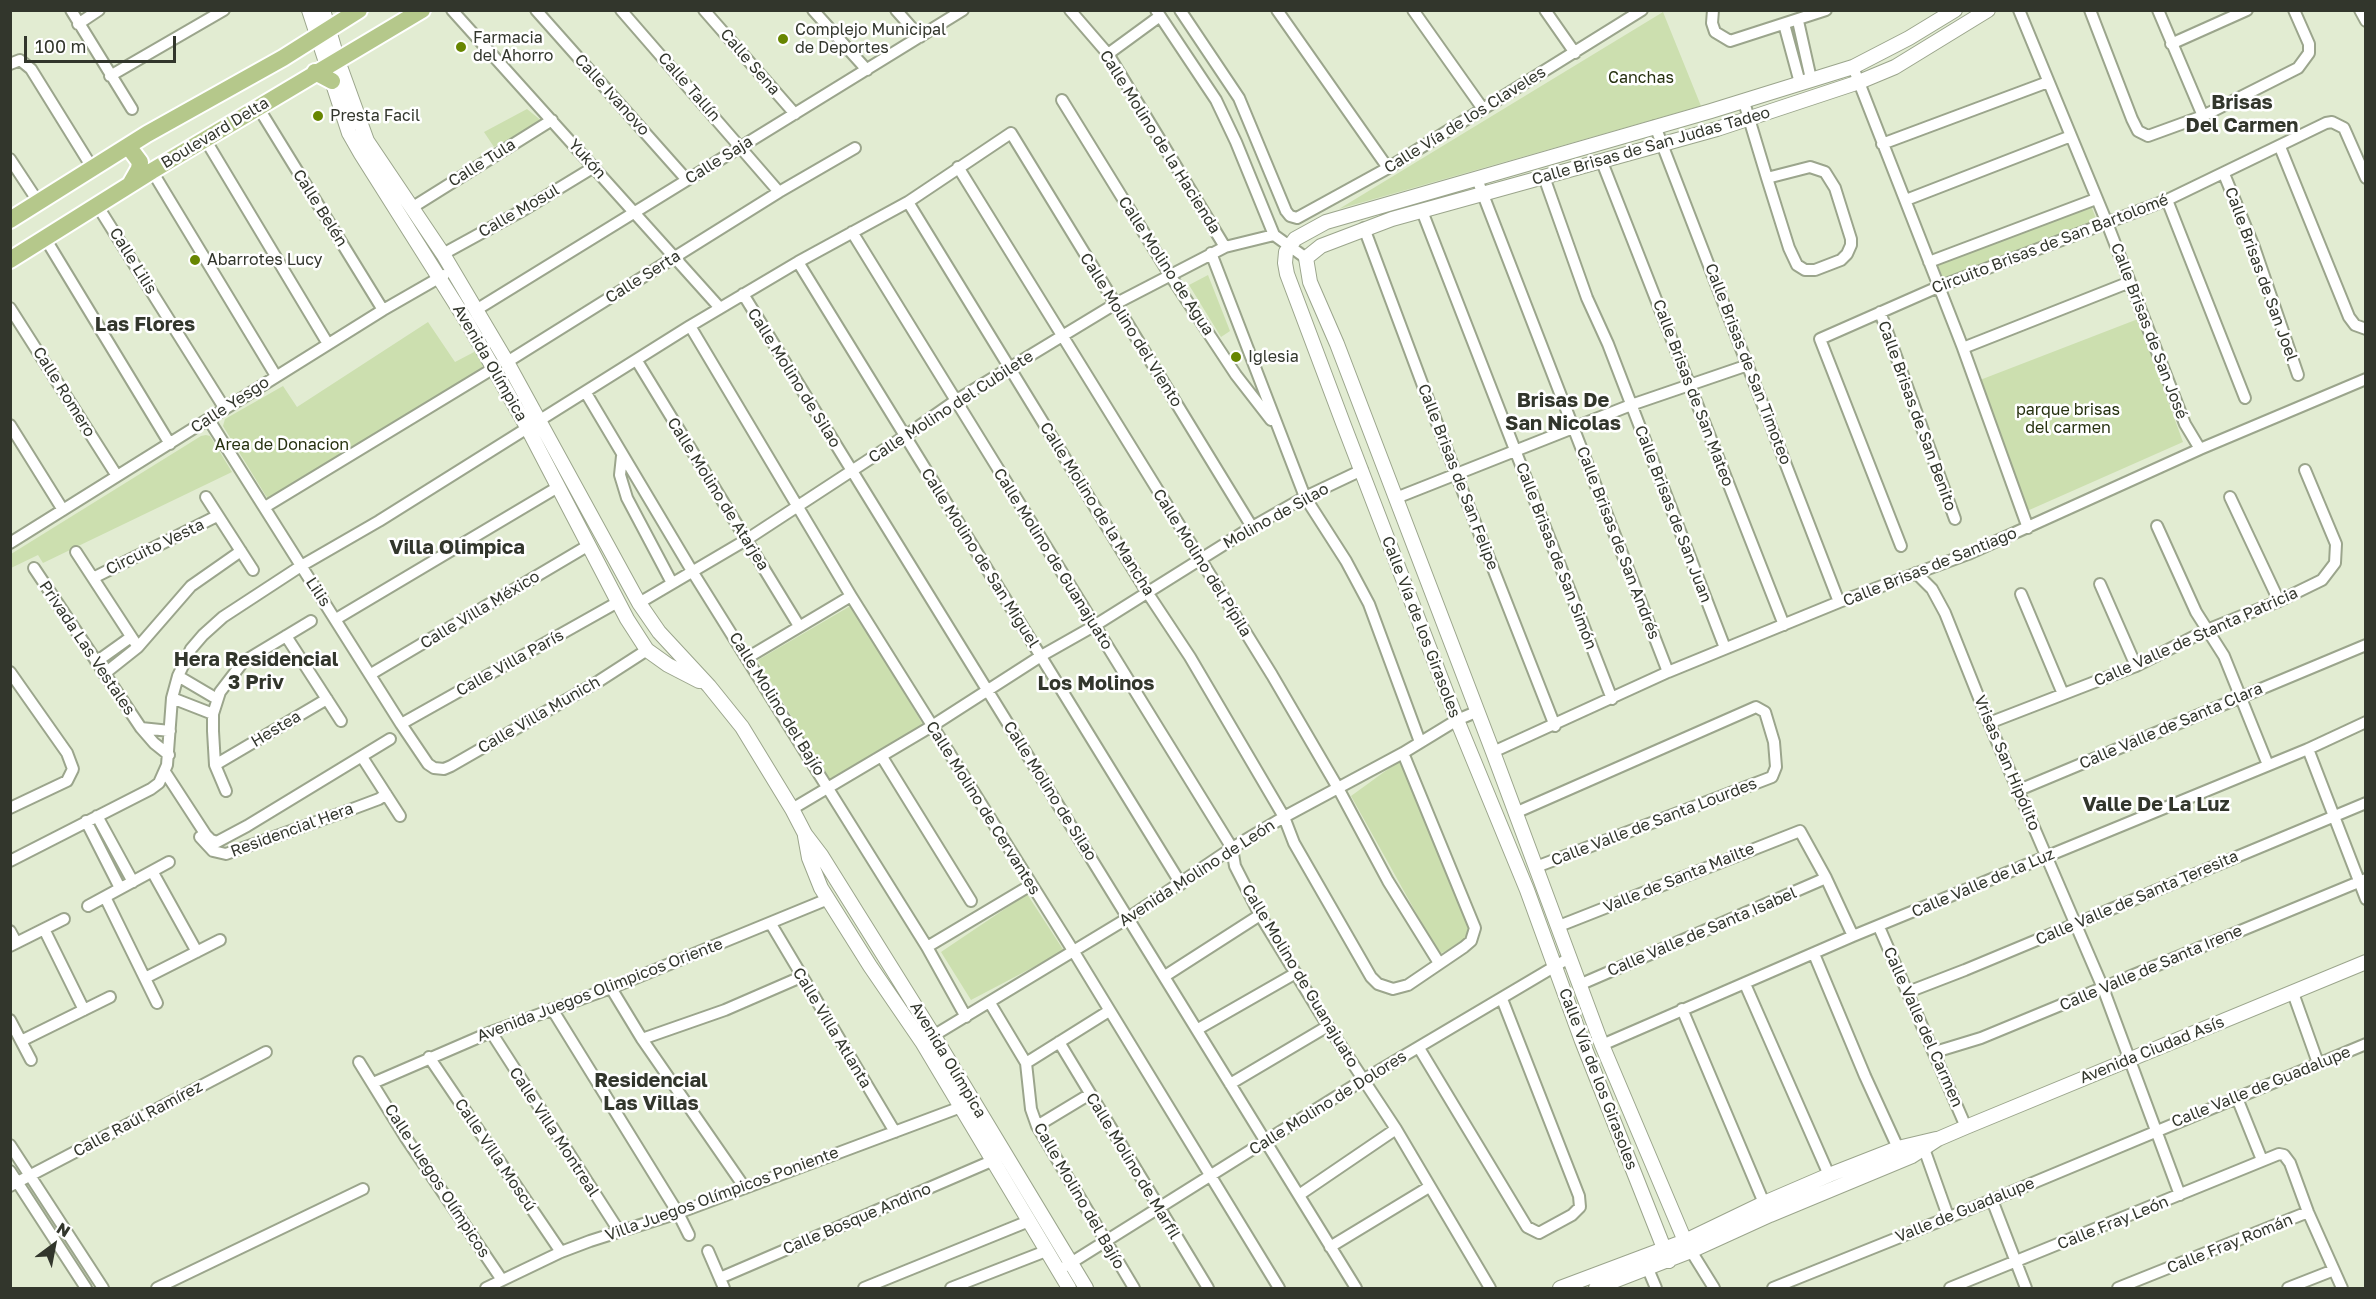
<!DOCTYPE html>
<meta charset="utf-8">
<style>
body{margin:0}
#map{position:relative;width:2376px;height:1299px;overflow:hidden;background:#e2ecd2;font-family:"Golos Text",sans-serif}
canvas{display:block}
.frame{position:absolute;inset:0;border:12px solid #32362c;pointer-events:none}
.north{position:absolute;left:24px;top:1215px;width:60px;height:60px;-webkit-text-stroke:4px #fff;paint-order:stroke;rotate:32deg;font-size:16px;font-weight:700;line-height:24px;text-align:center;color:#32362c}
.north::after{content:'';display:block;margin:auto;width:21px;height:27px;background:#32362c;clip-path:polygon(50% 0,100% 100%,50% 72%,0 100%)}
.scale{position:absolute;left:24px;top:36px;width:152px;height:27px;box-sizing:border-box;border:3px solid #32362c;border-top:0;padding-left:8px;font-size:18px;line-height:21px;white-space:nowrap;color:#32362c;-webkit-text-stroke:4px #fff;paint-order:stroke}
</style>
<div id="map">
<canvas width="2376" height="1299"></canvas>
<div class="frame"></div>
<div class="north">N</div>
<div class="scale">100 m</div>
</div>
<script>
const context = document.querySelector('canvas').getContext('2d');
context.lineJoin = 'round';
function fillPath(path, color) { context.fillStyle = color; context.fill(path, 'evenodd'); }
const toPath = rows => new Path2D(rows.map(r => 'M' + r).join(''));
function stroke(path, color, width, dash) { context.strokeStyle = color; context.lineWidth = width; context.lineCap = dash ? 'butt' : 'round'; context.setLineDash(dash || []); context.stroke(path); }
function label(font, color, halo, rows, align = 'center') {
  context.font = font + ' "Golos Text",sans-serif'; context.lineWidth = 5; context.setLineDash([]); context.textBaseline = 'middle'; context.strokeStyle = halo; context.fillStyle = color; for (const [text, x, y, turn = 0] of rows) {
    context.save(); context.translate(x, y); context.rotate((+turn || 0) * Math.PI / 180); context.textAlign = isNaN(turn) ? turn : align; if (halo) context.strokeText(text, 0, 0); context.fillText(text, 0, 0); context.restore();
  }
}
fillPath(toPath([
 [1663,12,1701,106,1339,209],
 [527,109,543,122,494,147,484,132],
 [2090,203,2097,221,1944,281,1937,263],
 [1208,275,1230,331,1221,337,1189,285],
 [2138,319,2183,442,2027,511,1980,380],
 [428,322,455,362,476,351,482,359,483,369,269,499,266,496,223,426,225,419,283,386,297,407],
 [206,435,210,436,232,472,43,563,38,555,11,568,11,554,201,436],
 [852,605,925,728,831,783,758,660],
 [1402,759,1472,937,1466,943,1439,954,1351,796],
 [1027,894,1064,951,971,1000,941,952]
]), '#ccdfaf');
const minor = toPath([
 [71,10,132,109],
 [452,10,720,308],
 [536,10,687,180],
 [621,10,779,192],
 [704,10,795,114],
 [813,10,867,70],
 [896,10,920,37],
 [1070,10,1108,54,1225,247],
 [1156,10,1216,100,1236,142,1274,235,1306,258],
 [1180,10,1239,98,1286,211,1290,216,1297,218,1388,168,1642,10],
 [1277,10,1388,168],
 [1413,10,1483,109],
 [1545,10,1575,53],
 [1713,10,1712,23,1715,32,1730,41,1826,10],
 [2019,10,2107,223,2185,424,2200,449],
 [2090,10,2132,119,2138,131,2148,136,2203,116,2298,68,2309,53,2309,44,2294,10],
 [2158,10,2203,116],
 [2360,10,2366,21],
 [1798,21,1811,79],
 [78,24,99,10],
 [1784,24,1800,83],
 [2171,44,2247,10],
 [1108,54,1160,16],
 [10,64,20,60,31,69,93,169],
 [1853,67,1963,348,2028,528],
 [110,76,224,10],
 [1062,100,1170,275,1236,375,1271,420],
 [1744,102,1767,178,1789,248,1797,265,1805,270,1815,270,1841,260,1847,254,1851,245,1851,239,1835,188,1825,172,1810,167,1767,178],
 [258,107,383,310],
 [1655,126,1839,602],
 [205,139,328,344],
 [1882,144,2048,82],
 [2280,147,2349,317,2355,325,2366,329],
 [10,159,39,203],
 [1602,162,1784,625],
 [958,167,1272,675,1338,788,1388,881,1439,963],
 [152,171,276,376],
 [2224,174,2254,247,2298,375],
 [1544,177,1587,298,1608,344,1725,648],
 [1477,179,1668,672],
 [1906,200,2071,136],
 [2167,200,2245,398],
 [908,202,1147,592,1190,657,1284,817,1294,843,1371,977,1378,984,1393,989,1408,985,1464,947,1471,941,1475,928,1403,753],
 [97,205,225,409],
 [413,207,552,120],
 [1422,211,1612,699],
 [1364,228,1456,474,1555,726],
 [852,232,1232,848,1235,866,1260,915,1328,1026,1396,1129,1490,1288],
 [45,238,170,444],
 [1211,253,1305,497,1346,561,1369,604,1420,742],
 [443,254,525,209,594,167],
 [798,262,1181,884],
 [1929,262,2096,199],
 [743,294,1356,1288],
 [10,308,117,476],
 [476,310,963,10],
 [1880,312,1955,519],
 [690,326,851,596,1074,952,1279,1288],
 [1963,348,2130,282],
 [637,361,799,626],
 [507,362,779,192,855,148],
 [586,393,692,571,927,947,966,1017],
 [209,420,401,724,428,764,434,768,444,769,451,766,599,681,647,650],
 [10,425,63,510],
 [622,456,620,475,627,498,672,583],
 [206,497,253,570],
 [2230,497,2279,601],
 [1396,498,1631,405,1748,365],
 [265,507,494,368],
 [2157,526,2196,612,2224,656,2268,765],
 [10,543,383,310,444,275],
 [1901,546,1820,339,1938,287,2167,200,2326,123,2332,122,2344,128,2366,178],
 [76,552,138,647],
 [34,568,141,728,154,743,169,755],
 [1916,573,1932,589,1945,613,1989,723,2103,988,2180,1195],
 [93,578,217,516],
 [2100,584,2136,666],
 [2021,594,2063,694],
 [639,603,746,540,905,436,955,401,1115,304,1225,247,1274,235],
 [336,619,558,487],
 [286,636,341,721],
 [747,658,851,596],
 [96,662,131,637],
 [10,672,67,753,73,769,67,781,10,808],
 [104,674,138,647,191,586,241,551],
 [371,674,589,545],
 [178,676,217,699],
 [172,698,213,714],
 [1989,723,2136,666,2207,630,2279,601,2322,580,2335,563,2336,544,2305,470],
 [401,724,618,602],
 [141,728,170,731],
 [2308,749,2366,899],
 [1493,752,1668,672,1839,602,1968,554,2200,449,2366,379],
 [362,757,400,816],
 [882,757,971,901],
 [215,765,327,699],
 [165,772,206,835,211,840,217,842,247,826,390,739],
 [2019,790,2366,645],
 [226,791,215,765,213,731,213,714,220,692,243,662,311,621],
 [792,809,932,726,1041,656,1094,626,1252,527,1305,497,1362,470],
 [1515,813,1756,707,1765,712,1774,742,1776,767,1772,777,1536,867],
 [97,816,133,882],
 [86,821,120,888],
 [200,837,213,851,226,854,355,808,379,799,386,794],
 [10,861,151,789,159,783,167,765,172,698,178,676,191,649,203,635,223,617,301,566,379,521,690,326,798,262,908,202,1011,133,1252,527],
 [152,871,197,952],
 [105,897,157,1003],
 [88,906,169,862],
 [771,924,895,1132],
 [1559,926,1800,831,1826,878,1853,936],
 [1879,927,1966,1127],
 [44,929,84,1010],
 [10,931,16,942],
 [10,946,64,919],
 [927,947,1031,885],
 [1814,954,1865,1076,1898,1148],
 [1165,976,1260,915],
 [145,978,220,940],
 [1745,984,1829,1175],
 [1579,985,1826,878],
 [611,988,642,1039,745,1188],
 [1908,992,1965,970,2366,803],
 [2293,993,2318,1063],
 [990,1003,1026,1063,1031,1109,1037,1126,1134,1288],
 [552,1009,678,1213,689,1235],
 [1682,1009,1764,1203],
 [10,1020,31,1060],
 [1198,1029,1296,973],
 [491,1032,619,1231],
 [642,1039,725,1010,801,977],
 [928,1039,1128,918,1232,848,1284,817,1403,753,1457,720,1476,712],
 [21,1041,110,997],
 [1059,1042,1208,1288],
 [1602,1045,1853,936,2308,749,2366,722],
 [1419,1048,1527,1227,1539,1233,1572,1215,1580,1207,1579,1196,1502,999],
 [1935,1052,1981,1038,2366,879],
 [429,1057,561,1252],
 [359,1062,406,1138,502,1280],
 [1026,1063,1109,1011],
 [373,1083,491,1032,611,988,828,899],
 [1230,1084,1328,1026],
 [2237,1098,2262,1160],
 [1037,1126,1090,1094],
 [1922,1143,1948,1216],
 [10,1145,103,1288],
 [10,1171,86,1288],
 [10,1186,266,1052],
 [1299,1195,1396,1129],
 [1992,1200,2026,1288],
 [1330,1247,1429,1187],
 [708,1251,724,1288],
 [1691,1251,1714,1288],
 [1066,1266,1363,1080,1569,958],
 [1648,1269,1656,1288],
 [720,1278,994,1160],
 [157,1288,363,1189],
 [486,1288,561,1252,590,1241,678,1213,961,1107],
 [864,1288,1029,1221],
 [951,1288,1046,1251],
 [1773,1288,1992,1200,2366,1044],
 [1950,1288,2279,1154,2284,1155,2290,1163,2308,1212,2342,1288],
 [2118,1288,2308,1212],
 [2288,1288,2334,1270]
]);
const tertiary = toPath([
 [309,10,349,133,361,154,467,322,527,427,627,619,647,650,668,665,699,681],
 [323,10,338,61,367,141,443,254,507,362,639,603,659,632,709,686,742,727,792,809,805,834,821,855,934,1036,1086,1288],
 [805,836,809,858,821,888,870,966,922,1042,1069,1288],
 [1691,1251,1685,1241,1602,1045,1493,752,1337,344,1310,282,1306,258,1321,246,1392,219,1717,129,1859,82,1895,67,1988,10],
 [1669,1261,1582,1041,1527,890,1457,720,1343,423,1287,274,1285,263,1286,252,1295,239,1326,222,1711,111,1853,67,1909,38,1955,10],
 [1560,1288,1685,1241,1764,1203,1829,1175,1898,1148,1936,1139],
 [1596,1288,1691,1251,1770,1215,1912,1156,1938,1139,1966,1127,2366,962]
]);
const primary = toPath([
 [315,72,332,81],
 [128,146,140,162,139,169,131,183],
 [10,220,147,134,283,58,359,10],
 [10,260,152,171,422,10]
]);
stroke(minor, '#9ba58c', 14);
stroke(tertiary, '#9ba58c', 16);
stroke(primary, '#fff', 20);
stroke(minor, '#fff', 10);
stroke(tertiary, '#fff', 14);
stroke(primary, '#b5c88b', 16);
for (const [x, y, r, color] of [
 [783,39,6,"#678600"],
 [461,47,6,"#678600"],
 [318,116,6,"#678600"],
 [195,260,6,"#678600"],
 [1236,357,6,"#678600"]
]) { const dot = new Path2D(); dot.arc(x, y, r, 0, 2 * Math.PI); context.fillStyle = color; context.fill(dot); stroke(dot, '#fff', 2); }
label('16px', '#32362c', '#fff', [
 ["Complejo Municipal",795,30],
 ["de Deportes",795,48],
 ["Farmacia",473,38],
 ["del Ahorro",473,56],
 ["Presta Facil",330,116],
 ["Abarrotes Lucy",207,260],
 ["Iglesia",1248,357]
], 'left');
label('16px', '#32362c', '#fff', [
 ["Calle Sena",750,62,49],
 ["Calle Tallín",689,87,49],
 ["Calle Ivanovo",612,95,48],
 ["Calle Vía de los Claveles",1465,120,-32],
 ["Boulevard Delta",215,133,-31],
 ["Calle Molino de la Hacienda",1160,142,58],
 ["Calle Brisas de San Judas Tadeo",1651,146,-16],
 ["Yukón",587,159,48],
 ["Calle Saja",719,160,-32],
 ["Calle Tula",482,163,-32],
 ["Calle Belén",320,208,58],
 ["Calle Mosul",519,211,-30],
 ["Circuito Brisas de San Bartolomé",2050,244,-21],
 ["Calle Lilis",133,261,58],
 ["Calle Molino de Agua",1166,266,57],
 ["Calle Brisas de San Joel",2261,274,70],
 ["Calle Serta",643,277,-32],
 ["Calle Molino del Viento",1131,330,58],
 ["Calle Brisas de San José",2149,331,69],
 ["Avenida Olímpica",490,363,60],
 ["Calle Brisas de San Timoteo",1748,364,69],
 ["Calle Molino de Silao",794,378,58],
 ["Calle Romero",64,392,58],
 ["Calle Brisas de San Mateo",1693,393,69],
 ["Calle Yesgo",230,405,-33],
 ["Calle Molino del Cubilete",951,407,-33],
 ["Calle Brisas de San Benito",1917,416,70],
 ["Calle Brisas de San Felipe",1458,477,69],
 ["Calle Molino de Atarjea",718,494,58],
 ["Calle Molino de la Mancha",1097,509,58],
 ["Calle Brisas de San Juan",1673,514,69],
 ["Molino de Silao",1276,516,-29],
 ["Calle Brisas de San Andrés",1618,543,69],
 ["Circuito Vesta",155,547,-26],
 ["Calle Brisas de San Simón",1556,556,69],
 ["Calle Molino de San Miguel",980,558,58],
 ["Calle Molino de Guanajuato",1053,559,58],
 ["Calle Molino del Pípila",1202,563,58],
 ["Calle Brisas de Santiago",1930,567,-22],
 ["Lilis",318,592,57],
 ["Calle Villa México",480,610,-31],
 ["Calle Vía de los Girasoles",1421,627,69],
 ["Calle Valle de Stanta Patricia",2196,637,-24],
 ["Privada Las Vestales",87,648,56],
 ["Calle Villa París",510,663,-29],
 ["Calle Molino del Bajío",777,704,58],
 ["Calle Villa Munich",539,715,-30],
 ["Calle Valle de Santa Clara",2171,726,-23],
 ["Hestea",276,729,-31],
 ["Vrisas San Hipólito",2007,763,67],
 ["Calle Molino de Silao",1050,791,58],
 ["Calle Molino de Cervantes",983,808,58],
 ["Calle Valle de Santa Lourdes",1654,822,-21],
 ["Residencial Hera",292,830,-20],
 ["Avenida Molino de León",1197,873,-33],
 ["Valle de Santa Mailte",1679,878,-22],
 ["Calle Valle de la Luz",1983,883,-23],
 ["Calle Valle de Santa Teresita",2137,898,-23],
 ["Calle Valle de Santa Isabel",1702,932,-23],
 ["Calle Valle de Santa Irene",2151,968,-23],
 ["Calle Molino de Guanajuato",1300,976,59],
 ["Avenida Juegos Olimpicos Oriente",600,990,-21],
 ["Calle Valle del Carmen",1923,1027,66],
 ["Calle Villa Atlanta",832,1028,59],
 ["Avenida Ciudad Asís",2152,1050,-22],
 ["Avenida Olímpica",948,1060,59],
 ["Calle Vía de los Girasoles",1598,1079,69],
 ["Calle Valle de Guadalupe",2261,1087,-22],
 ["Calle Molino de Dolores",1328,1103,-32],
 ["Calle Raúl Ramírez",138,1119,-28],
 ["Calle Villa Montreal",554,1132,57],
 ["Calle Villa Moscú",495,1155,56],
 ["Calle Molino de Marfil",1133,1166,59],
 ["Calle Juegos Olímpicos",437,1181,57],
 ["Villa Juegos Olímpicos Poniente",722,1194,-20],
 ["Calle Molino del Bajío",1079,1196,60],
 ["Valle de Guadalupe",1965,1210,-22],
 ["Calle Bosque Andino",857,1219,-23],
 ["Calle Fray León",2113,1223,-22],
 ["Calle Fray Román",2230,1244,-22]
]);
label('16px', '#26310f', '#fff', [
 ["Canchas",1641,78],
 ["parque brisas",2068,410],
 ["del carmen",2068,428],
 ["Area de Donacion",282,445]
]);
label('bold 20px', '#32362c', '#fff', [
 ["Brisas",2242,103],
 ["Del Carmen",2242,126],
 ["Las Flores",145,325],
 ["Brisas De",1563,401],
 ["San Nicolas",1563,424],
 ["Villa Olimpica",457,548],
 ["Hera Residencial",256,660],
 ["3 Priv",256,683],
 ["Los Molinos",1096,684],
 ["Valle De La Luz",2156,805],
 ["Residencial",651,1081],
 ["Las Villas",651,1104]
]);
</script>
